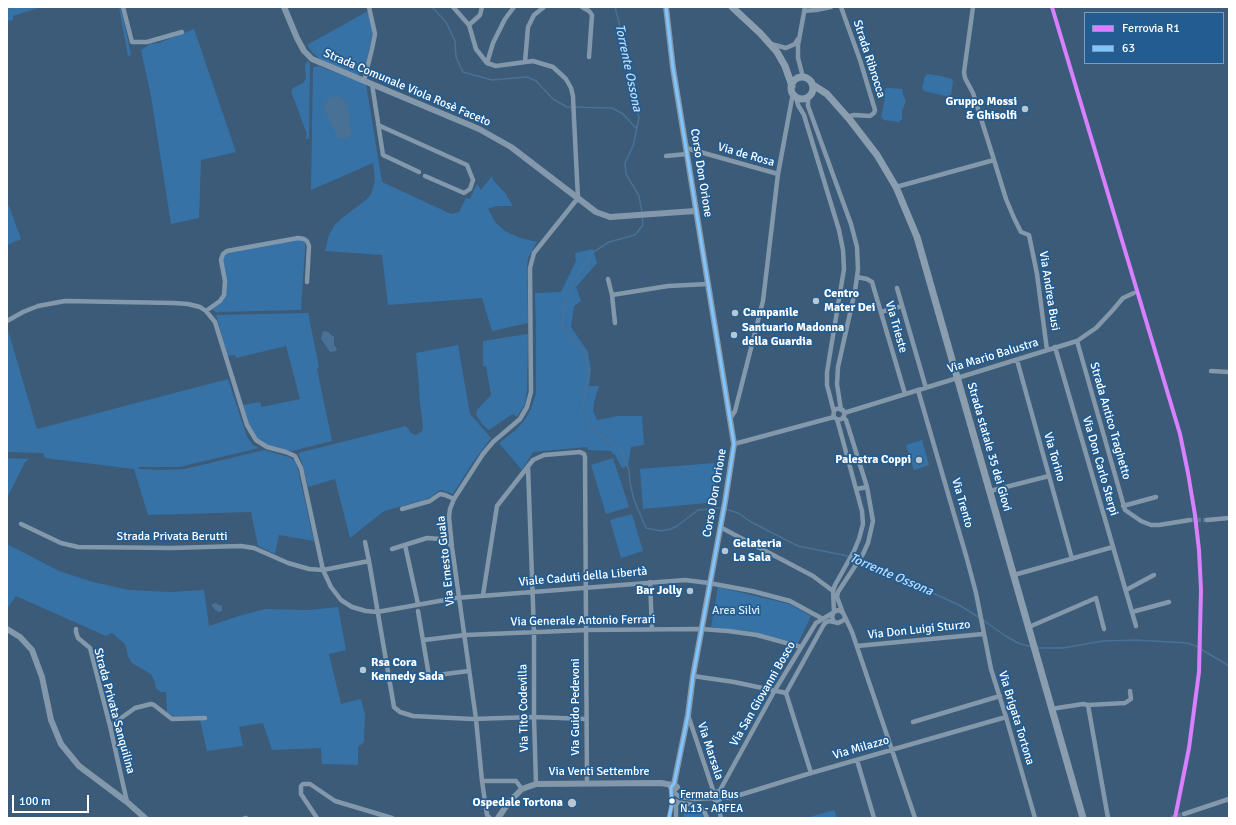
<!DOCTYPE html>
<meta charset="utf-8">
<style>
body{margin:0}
#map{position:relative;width:1236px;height:825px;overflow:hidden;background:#3b5b78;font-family:Signika,sans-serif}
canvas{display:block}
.frame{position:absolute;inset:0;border:8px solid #fff;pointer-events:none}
.legend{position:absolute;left:1084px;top:12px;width:140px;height:52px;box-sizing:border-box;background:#225c91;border:1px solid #7a9dbd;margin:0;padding:5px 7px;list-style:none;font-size:12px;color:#fff}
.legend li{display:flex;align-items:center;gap:8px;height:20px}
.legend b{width:20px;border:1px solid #7a9dbd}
.scale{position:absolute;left:12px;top:795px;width:77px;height:18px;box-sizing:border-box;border:2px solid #fff;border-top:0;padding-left:5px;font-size:12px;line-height:14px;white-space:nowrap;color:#fff;-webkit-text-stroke:3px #225c91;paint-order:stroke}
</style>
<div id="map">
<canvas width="1236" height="825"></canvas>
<div class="frame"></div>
<ul class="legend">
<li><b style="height:5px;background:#d880ff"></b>Ferrovia R1</li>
<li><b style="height:5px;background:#80c4ff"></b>63</li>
</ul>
<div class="scale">100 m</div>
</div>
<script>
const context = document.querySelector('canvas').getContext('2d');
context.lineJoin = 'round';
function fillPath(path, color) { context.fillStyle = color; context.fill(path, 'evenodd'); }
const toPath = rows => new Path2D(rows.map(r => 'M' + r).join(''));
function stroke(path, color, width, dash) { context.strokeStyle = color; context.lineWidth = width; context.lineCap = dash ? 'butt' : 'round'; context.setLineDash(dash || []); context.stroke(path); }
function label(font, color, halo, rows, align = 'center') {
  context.font = font + ' Signika,sans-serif'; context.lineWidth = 3.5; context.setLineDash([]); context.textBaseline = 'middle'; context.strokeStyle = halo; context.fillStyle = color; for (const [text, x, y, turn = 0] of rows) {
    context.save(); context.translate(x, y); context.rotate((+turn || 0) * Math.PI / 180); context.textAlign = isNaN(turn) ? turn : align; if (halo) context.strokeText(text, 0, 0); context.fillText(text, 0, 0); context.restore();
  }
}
fillPath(toPath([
 [7,7,41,7,13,16,13,20,7,21],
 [119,7,120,7,124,21,131,55,128,56],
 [368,11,373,31,365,71,361,74,357,75,325,63,312,52,307,45],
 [194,29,236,152,201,160,199,218,171,224,151,96,141,50,150,44,159,43],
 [307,61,310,63,309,138,305,139,307,134,291,91,293,88,303,83,306,79,305,66],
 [318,66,366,84,382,182,451,214,459,212,466,198,470,199,477,184,481,190,492,176,493,180,506,194,513,206,496,206,488,209,495,222,505,231,520,238,537,242,528,258,527,266,528,323,492,331,482,298,388,305,382,255,325,251,329,235,334,226,342,218,366,200,371,194,375,182,374,169,373,163,311,190,313,69,314,67],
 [927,74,941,76,952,79,953,82,951,95,949,97,924,91,922,88,924,82,924,78],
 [890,88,902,89,903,95,906,101,902,111,902,119,899,122,884,120,881,117,885,98,884,93,886,88],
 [7,201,21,239,7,245],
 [300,239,305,242,305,249,301,310,216,312,212,309,224,300,225,296,222,261,223,256,228,252],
 [593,249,597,263,576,287,581,301,574,306,571,327,588,352,591,370,589,386,599,386,594,402,593,411,597,420,618,416,642,416,644,445,631,447,628,466,622,468,615,455,610,451,588,450,587,447,533,452,522,470,499,443,517,429,526,418,531,409,536,393,536,323,535,293,561,292,576,261,575,253],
 [308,313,319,367,317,369,332,441,292,451,268,446,256,439,250,428,243,405,260,402,262,407,300,399,286,346,236,358,235,355,227,356,216,315],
 [7,327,37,429,228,379,247,437,253,445,259,448,179,467,138,467,139,469,163,470,185,469,264,450,289,457,295,461,297,466,314,541,279,535,275,554,258,546,251,512,148,515,134,469,45,458,43,453,7,452],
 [528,334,527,391,525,404,517,417,513,414,511,415,489,430,483,425,476,415,477,410,491,395,486,366,483,366,483,341],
 [458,345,470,414,491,438,473,462,453,494,442,490,438,491,431,497,424,500,384,511,350,538,335,479,308,487,303,465,298,453,406,426,411,433,416,435,422,431,423,426,420,403,419,385,416,353],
 [922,440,929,465,914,470,906,445],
 [7,458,28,459,24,464,7,498],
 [613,458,629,507,606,514,591,465],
 [714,463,717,502,643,509,640,469],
 [632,514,643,551,621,558,610,520],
 [7,544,59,571,93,582,129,590,170,592,204,590,209,626,239,616,265,609,309,610,338,607,346,650,329,654,341,704,361,699,365,714,364,740,363,743,358,747,358,765,322,764,321,748,272,750,263,723,239,727,243,746,207,751,199,716,175,717,167,712,166,692,161,692,156,688,155,682,151,674,132,663,128,656,125,644,112,633,106,636,16,596,7,609],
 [718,587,789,604,811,616,798,643,757,633,711,627],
 [683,807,699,809,702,814,703,818,684,818],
 [834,810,837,818,806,818]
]), '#3772a7');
fillPath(toPath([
 [339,96,347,104,351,130,351,136,346,138,340,138,337,136,325,111,324,106,330,97],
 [323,331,328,332,334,337,334,345,337,349,336,351,330,352,324,343,321,339],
 [215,603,222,606,222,611,219,612,215,610,212,606,212,604]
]), '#497195');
stroke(toPath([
 [432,7,446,22,455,41,456,57,463,72,492,80,527,77,536,81,553,99,567,107,612,108,623,114,636,128],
 [615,7,623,39,631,87,639,118,633,146,625,163,626,174,639,196,642,212],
 [642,216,643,225,635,235,609,242,592,253,575,279,564,306,562,327,584,351,589,374,582,409,591,427,606,440,622,451,629,470,630,483,634,500,646,528,661,531,671,529,677,526,698,510,717,508,723,508],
 [726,509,738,513,751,522,798,546,843,555,863,561,959,605,980,618],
 [983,620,1004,635,1018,643,1032,647],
 [1038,648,1063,648,1103,641,1137,640,1187,643,1196,646,1229,666]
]), '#497195', 1.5);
stroke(toPath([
 [1190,520,1207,520],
 [1171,818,1184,814]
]), '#58748c', 4.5, [4.5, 2]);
stroke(toPath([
 [123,7,132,42,147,42,182,32],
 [453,7,469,25,476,49,487,63,496,66,533,61,553,67,566,79,571,88,573,96,574,119,578,198,534,253,530,268,531,392,527,407,520,419,493,442,483,454,454,499,450,509,449,517,452,547,476,719,482,781,487,815,490,818],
 [582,7,589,11,592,15,589,57],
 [841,7,860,60,875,110,874,113,870,116,854,115,847,117],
 [804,11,816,10,831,7],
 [469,25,480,15,482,7],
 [771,44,786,48,795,44,798,39],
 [525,62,528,27,534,15,544,7],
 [487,63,493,43,505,19,514,7],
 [803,77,798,58,798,45,805,7],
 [364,81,372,49,375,34,369,7],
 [372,84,383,155,419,172],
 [796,97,798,105,804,115,839,230,843,250,844,269,827,372,827,385,834,412],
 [808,98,808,106,851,224,857,247,858,269,855,291,838,367,837,384,841,410],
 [378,125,467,165,473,180,470,189,464,193,425,176],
 [686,148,778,174],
 [666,156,687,154],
 [994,160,1006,199,1014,218,1021,232,1029,235,1037,274,1047,350],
 [896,187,994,160,973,93,965,78,964,72,973,7],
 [857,277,867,279,872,282,905,394],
 [608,279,612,295,615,323],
 [897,288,926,388],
 [612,295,668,286,708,284],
 [206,311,220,301,224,295,225,281,221,260,223,254,227,251,298,238,304,239,307,241,309,246,307,282],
 [881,312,902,306],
 [7,321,23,312,38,306,65,301,174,303,188,304,200,307,206,311,215,322,247,425,256,440,267,447,286,452,295,456,301,468,323,570,331,587,341,600,352,607,366,611,377,612,456,598,685,580,709,583,752,591,790,601,823,619],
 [1077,341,1125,510,1141,521,1151,525,1159,525,1190,520],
 [1055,347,1136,626],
 [1017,360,1072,559],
 [1211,371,1229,372],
 [918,390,967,559,976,593,991,669,1006,717,1035,818],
 '833.5 414a5.5 5.5 0 1 1 11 0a5.5 5.5 0 1 1-11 0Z',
 [844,413,1077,341,1096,328,1112,311,1123,298,1134,293],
 [730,419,735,411,763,301,778,174,793,93],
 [734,444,834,417],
 [528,467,534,632,534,717,536,784],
 [857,489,867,487],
 [990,491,1049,476],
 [1123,506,1156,497],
 [402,509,430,501,440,494,445,495,454,499],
 [1207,520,1229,518],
 [21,524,61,543,78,547,172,548,241,546,254,548,288,563,309,569,323,570,369,561,365,542],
 [720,527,813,576,833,591],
 [405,545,418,604],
 [392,549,427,538,440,539,448,542,451,546],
 [369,561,394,707,400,712,413,716,472,719,534,717,586,719],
 [1014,575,1113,547],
 [650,582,652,629],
 [1126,590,1154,575],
 [483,595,497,506,533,460,544,455,580,452,584,454,585,457,587,784],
 [418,611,429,676,469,671],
 [834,612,833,591,835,585,854,551,859,539,863,524,862,511,837,419],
 [1132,612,1169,602],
 [843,613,837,597,838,592,863,554,868,543,873,521,867,487,846,420,843,417],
 [845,617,852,632,915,818],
 [1029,627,1096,598,1104,629],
 [76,629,76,632,78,638,90,648,110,726,127,802],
 [424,640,465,635,587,630,701,629,728,631,757,635,801,647],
 [857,646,983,634],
 [693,676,734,682,786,693,811,773],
 [786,693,823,626,825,623,829,621,834,622],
 [1088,705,1108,818],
 [1051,709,1083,704,1088,705,1125,703,1131,699,1130,691],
 [688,715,714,793],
 [913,722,1000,696],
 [110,726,135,708,151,704,154,705,172,719,205,718],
 [857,760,874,818],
 [482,781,516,781,522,789],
 '712.5 796a4.5 4.5 0 1 1 9 0a4.5 4.5 0 1 1-9 0Z',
 [719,792,775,690,816,623,836,611,839,610,843,613,845,617,844,620,838,623,834,622,832,617,833,614],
 [676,794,680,797,695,799,713,798],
 [722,797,730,798,811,773,1006,717],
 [676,801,676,818],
 [717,801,721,818],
 [676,802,699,806,704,811,707,818],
 [1184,814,1229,799],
 [245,818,246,818],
 [317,818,301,794,301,786,303,784,310,784,335,801,392,818],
 [669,818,672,803,671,789]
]), '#8498ab', 4.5);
stroke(toPath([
 [284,7,297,38,304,51,312,59,479,129,511,147,596,212,610,217,695,211],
 [666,7,673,68,734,444,725,502,693,676,688,715,674,784,671,787,674,790,677,787,674,784],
 [7,629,20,637,32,650,42,677,51,720,61,744,79,766,127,802,145,818],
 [498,818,509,802,522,789,536,784,661,783,672,785]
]), '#8498ab', 6);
stroke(toPath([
 [732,7,760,33,777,52,785,66,792,86],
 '791 88a11 11 0 1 1 22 0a11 11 0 1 1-22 0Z',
 [813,85,827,94,850,120,877,155,896,187,917,237,1083,818]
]), '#8b9eb0', 7);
stroke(toPath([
 [666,7,673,68,734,444,725,502,693,676,688,715,674,784,671,787,672,803,669,818]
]), '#80c4ff', 3);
stroke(toPath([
 [1052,7,1180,434,1188,473,1195,515,1199,550,1201,590,1199,672,1189,748,1175,818]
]), '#d880ff', 4);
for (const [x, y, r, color] of [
 [1025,109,4,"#bac6d0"],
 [816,301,4,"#bac6d0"],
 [735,313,4,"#bac6d0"],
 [734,335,4,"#bac6d0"],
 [919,460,4,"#bac6d0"],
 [725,551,4,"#bac6d0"],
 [690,591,4,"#bac6d0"],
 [363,670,4,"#bac6d0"],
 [672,801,3.5,"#fff"],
 [572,803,5,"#bac6d0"]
]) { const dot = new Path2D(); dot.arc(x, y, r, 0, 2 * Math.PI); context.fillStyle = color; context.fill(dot); stroke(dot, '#225c91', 1.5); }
label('11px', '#fff', '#225c91', [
 ["Fermata Bus",680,795],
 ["N.13 - ARFEA",680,809]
], 'left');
label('12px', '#fff', '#225c91', [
 ["Strada Ribrocca",869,59,72],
 ["Strada Comunale Viola Rosè Faceto",407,88,23],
 ["Via de Rosa",746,155,16],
 ["Corso Don Orione",701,173,81],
 ["Via Andrea Busi",1049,291,81],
 ["Via Trieste",896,327,74],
 ["Via Mario Balustra",993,356,-17],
 ["Strada Antico Traghetto",1110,421,74],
 ["Strada statale 35 dei Giovi",989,447,74],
 ["Via Torino",1054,457,74],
 ["Via Don Carlo Sterpi",1100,466,74],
 ["Corso Don Orione",715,493,-80],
 ["Via Trento",962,503,74],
 ["Strada Privata Berutti",172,537],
 ["Via Ernesto Guala",446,561,-96],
 ["Viale Caduti della Libertà",583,577,-5],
 ["Via Generale Antonio Ferrari",583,621,-1],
 ["Via Don Luigi Sturzo",919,630,-6],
 ["Via San Giovanni Bosco",763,694,-60],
 ["Via Guido Pedevoni",576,707,-90],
 ["Via Tito Codevilla",524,708,-91],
 ["Strada Privata Sanquilina",114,711,75],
 ["Via Brigata Tortona",1016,718,73],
 ["Via Milazzo",861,748,-16],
 ["Via Marsala",710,751,72],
 ["Via Venti Settembre",599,772]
]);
label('bold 12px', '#fff', '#225c91', [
 ["Gruppo Mossi",1017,102,"right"],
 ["& Ghisolfi",1017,116,"right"],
 ["Centro",824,294],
 ["Mater Dei",824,308],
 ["Campanile",743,313],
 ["Santuario Madonna",742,328],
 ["della Guardia",742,342],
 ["Palestra Coppi",911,460,"right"],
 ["Gelateria",733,544],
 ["La Sala",733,558],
 ["Bar Jolly",682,591,"right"],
 ["Rsa Cora",371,663],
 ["Kennedy Sada",371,677],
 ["Ospedale Tortona",563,803,"right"]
], 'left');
label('12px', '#d9ebf9', '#225c91', [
 ["Area Silvi",736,611]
]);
label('italic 13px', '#c0dcf4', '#225c91', [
 ["Torrente Ossona",628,68,78],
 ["Torrente Ossona",891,575,23]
]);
</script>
